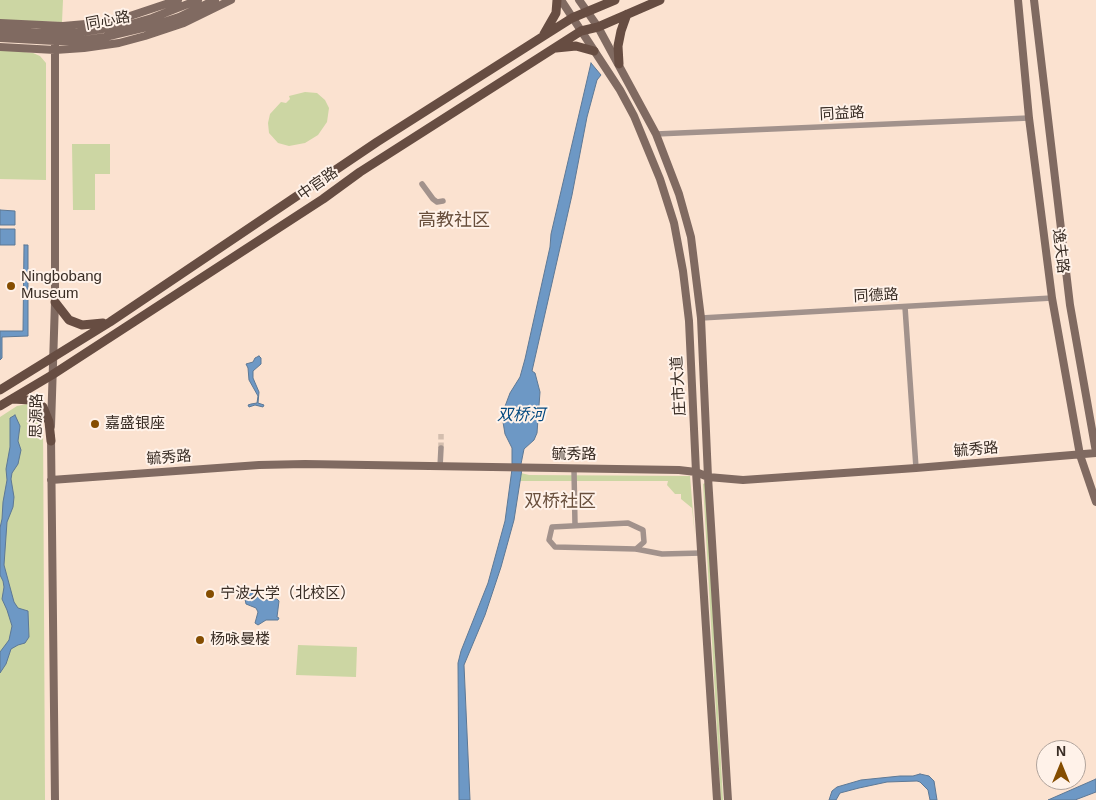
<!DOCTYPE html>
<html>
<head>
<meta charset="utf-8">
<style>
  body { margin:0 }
  #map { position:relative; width:1096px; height:800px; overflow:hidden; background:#fbe2d0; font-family:Helvetica,sans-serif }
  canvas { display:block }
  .north { position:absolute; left:1036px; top:740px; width:50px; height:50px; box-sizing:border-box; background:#fff2e9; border:1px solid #b0a39b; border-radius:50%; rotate:0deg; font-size:14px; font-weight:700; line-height:20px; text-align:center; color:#392d25 }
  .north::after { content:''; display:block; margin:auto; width:18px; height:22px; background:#854d00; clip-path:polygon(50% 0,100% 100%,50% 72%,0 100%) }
</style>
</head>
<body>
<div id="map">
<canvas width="1096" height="800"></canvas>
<div class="north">N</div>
</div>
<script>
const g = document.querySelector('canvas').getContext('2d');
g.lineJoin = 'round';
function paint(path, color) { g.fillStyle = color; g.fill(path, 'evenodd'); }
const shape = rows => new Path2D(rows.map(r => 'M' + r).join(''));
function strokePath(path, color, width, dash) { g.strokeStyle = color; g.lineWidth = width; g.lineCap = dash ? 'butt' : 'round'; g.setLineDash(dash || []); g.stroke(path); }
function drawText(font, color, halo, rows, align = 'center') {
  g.font = font + ' Helvetica,"Noto Sans SC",sans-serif'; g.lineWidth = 4; g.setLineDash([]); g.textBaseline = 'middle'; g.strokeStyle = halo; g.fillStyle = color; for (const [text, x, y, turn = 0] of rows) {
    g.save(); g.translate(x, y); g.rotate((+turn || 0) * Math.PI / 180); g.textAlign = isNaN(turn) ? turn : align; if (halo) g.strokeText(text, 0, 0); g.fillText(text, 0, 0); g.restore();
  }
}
const green = shape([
  [0,0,63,0,62,22,0,20],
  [0,49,33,53,40,56,46,63,46,180,0,179],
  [305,92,317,93,325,100,329,108,327,122,318,135,305,143,289,146,278,143,269,133,268,123,270,114,281,102,286,103,290,99,289,96],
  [72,144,110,144,110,174,95,174,95,210,73,210],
  [27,404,37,406,43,418,45,800,0,800,0,417,17,406],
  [521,473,529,475,690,476,695,536,692,508,681,499,681,494,675,494,667,485,668,481,520,481],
  [705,483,706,484,723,800,721,800,703,484],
  [298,645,357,647,356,677,296,675]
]);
const water = shape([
  [591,63,601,75,597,80,587,117,572,195,532,371,535,373,540,392,537,433,534,440,524,449,521,464,512,464,512,448,505,434,503,422,504,409,510,393,520,377,525,359,550,247,551,234,591,63],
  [0,210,15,211,15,225,0,225,0,210],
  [0,229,15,229,15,245,0,245,0,229],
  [24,245,28,245,28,336,2,337,2,358,0,360,0,331,23,331,24,245],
  [259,356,261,358,261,364,253,371,253,378,259,392,258,403,264,405,263,407,255,405,249,407,248,405,251,404,257,403,258,396,249,380,248,368,246,364,253,362,255,358,259,356],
  [15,415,20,426,18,441,21,450,18,464,12,473,11,479,14,497,13,507,7,522,4,565,14,602,18,608,28,611,29,637,25,643,18,645,11,649,6,664,0,673,0,652,9,640,12,626,7,610,2,599,4,587,3,581,0,575,0,528,2,519,3,502,7,480,6,469,10,447,10,418,15,415],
  [512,469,522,469,514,520,501,567,485,615,464,665,470,800,459,800,458,663,461,651,488,583,505,521,512,469],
  [250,590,254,590,264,600,277,599,279,601,277,617,279,618,278,620,266,620,258,625,255,623,258,612,256,608,246,604,245,599,246,594,250,590],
  [920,774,929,776,934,781,937,800,930,800,928,790,920,782,917,781,887,782,859,788,840,793,836,800,829,800,832,791,837,787,861,780,900,776,913,776,920,774],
  [1096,779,1096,792,1075,800,1048,800,1096,779]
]);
const streetTunnel = shape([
  [441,448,441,434]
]);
const street = shape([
  [656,134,1029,118],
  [422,184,433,199,437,202,443,201],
  [905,307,916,468],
  [701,318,1052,298],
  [440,467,441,448],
  [574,469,575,525],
  [636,549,644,542,643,530,628,523,552,527,549,540,555,547,636,549,662,554,702,553]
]);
const secondary = shape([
  [561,0,620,90,634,116,660,179,674,223,683,271,689,321,696,472,717,800],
  [579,0,598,27,656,134,679,194,691,237,701,318,708,477,728,800],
  [1018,0,1029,118,1052,298,1080,455,1096,502],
  [1034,0,1070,305,1096,452],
  [0,23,63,26,97,23,127,17,178,0],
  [0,30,36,33,77,33,128,25,152,18,198,0],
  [0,38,55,41,78,41,105,37,151,26,179,17,215,0],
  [0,47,55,50,84,48,119,43,145,36,184,23,231,0],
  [51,426,55,302,55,33],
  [51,437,55,800],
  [51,480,259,465,305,464,679,470,696,472,708,477,743,480,916,468,1096,453]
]);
const primary = shape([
  [544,34,556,13,557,0],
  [556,48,576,46,594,51],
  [619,64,618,46,621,31,627,14],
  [55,302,69,320,82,325,103,323],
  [0,390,110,322,377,142,542,37,572,18,615,0],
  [12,399,31,400,43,407,49,422,51,441],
  [0,406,52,375,323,199,360,172,581,31,598,27,660,0]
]);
const markers = [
  [11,286,5,"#854d00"],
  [95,424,5,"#854d00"],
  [210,594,5,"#854d00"],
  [200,640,5,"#854d00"]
];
const streetNames = [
  ["同心路",108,21,-10],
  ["同益路",842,114,-3],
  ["中官路",318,184,-35],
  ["逸夫路",1060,251,83],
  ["同德路",876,296,-3],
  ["庄市大道",679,386,-93],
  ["思源路",37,416,-89],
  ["毓秀路",976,450,-5],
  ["毓秀路",574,455],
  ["毓秀路",169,458,-4]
];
const poiNames = [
  ["Ningbobang",21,277],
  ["Museum",21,294],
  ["嘉盛银座",105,424],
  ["宁波大学（北校区）",220,594],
  ["杨咏曼楼",210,640]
];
const waterNames = [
  ["双桥河",521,416]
];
const quarterNames = [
  ["高教社区",454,221],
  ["双桥社区",560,502]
];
paint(green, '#ccd6a3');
paint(water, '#6d98c5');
strokePath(water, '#5d7895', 1);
strokePath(streetTunnel, '#d4beae', 5.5, [5.5, 3]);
strokePath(street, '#a2928c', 5.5);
strokePath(secondary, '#806a61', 8);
strokePath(primary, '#674d42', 9);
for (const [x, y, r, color] of markers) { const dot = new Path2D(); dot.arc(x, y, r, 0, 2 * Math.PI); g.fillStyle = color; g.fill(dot); strokePath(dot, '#fff2e9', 2); }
drawText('15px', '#392d25', '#fff2e9', streetNames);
drawText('15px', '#392d25', '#fff2e9', poiNames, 'left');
drawText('italic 16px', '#00487f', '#fff2e9', waterNames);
drawText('18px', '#694f3c', '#fff2e9', quarterNames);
</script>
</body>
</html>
